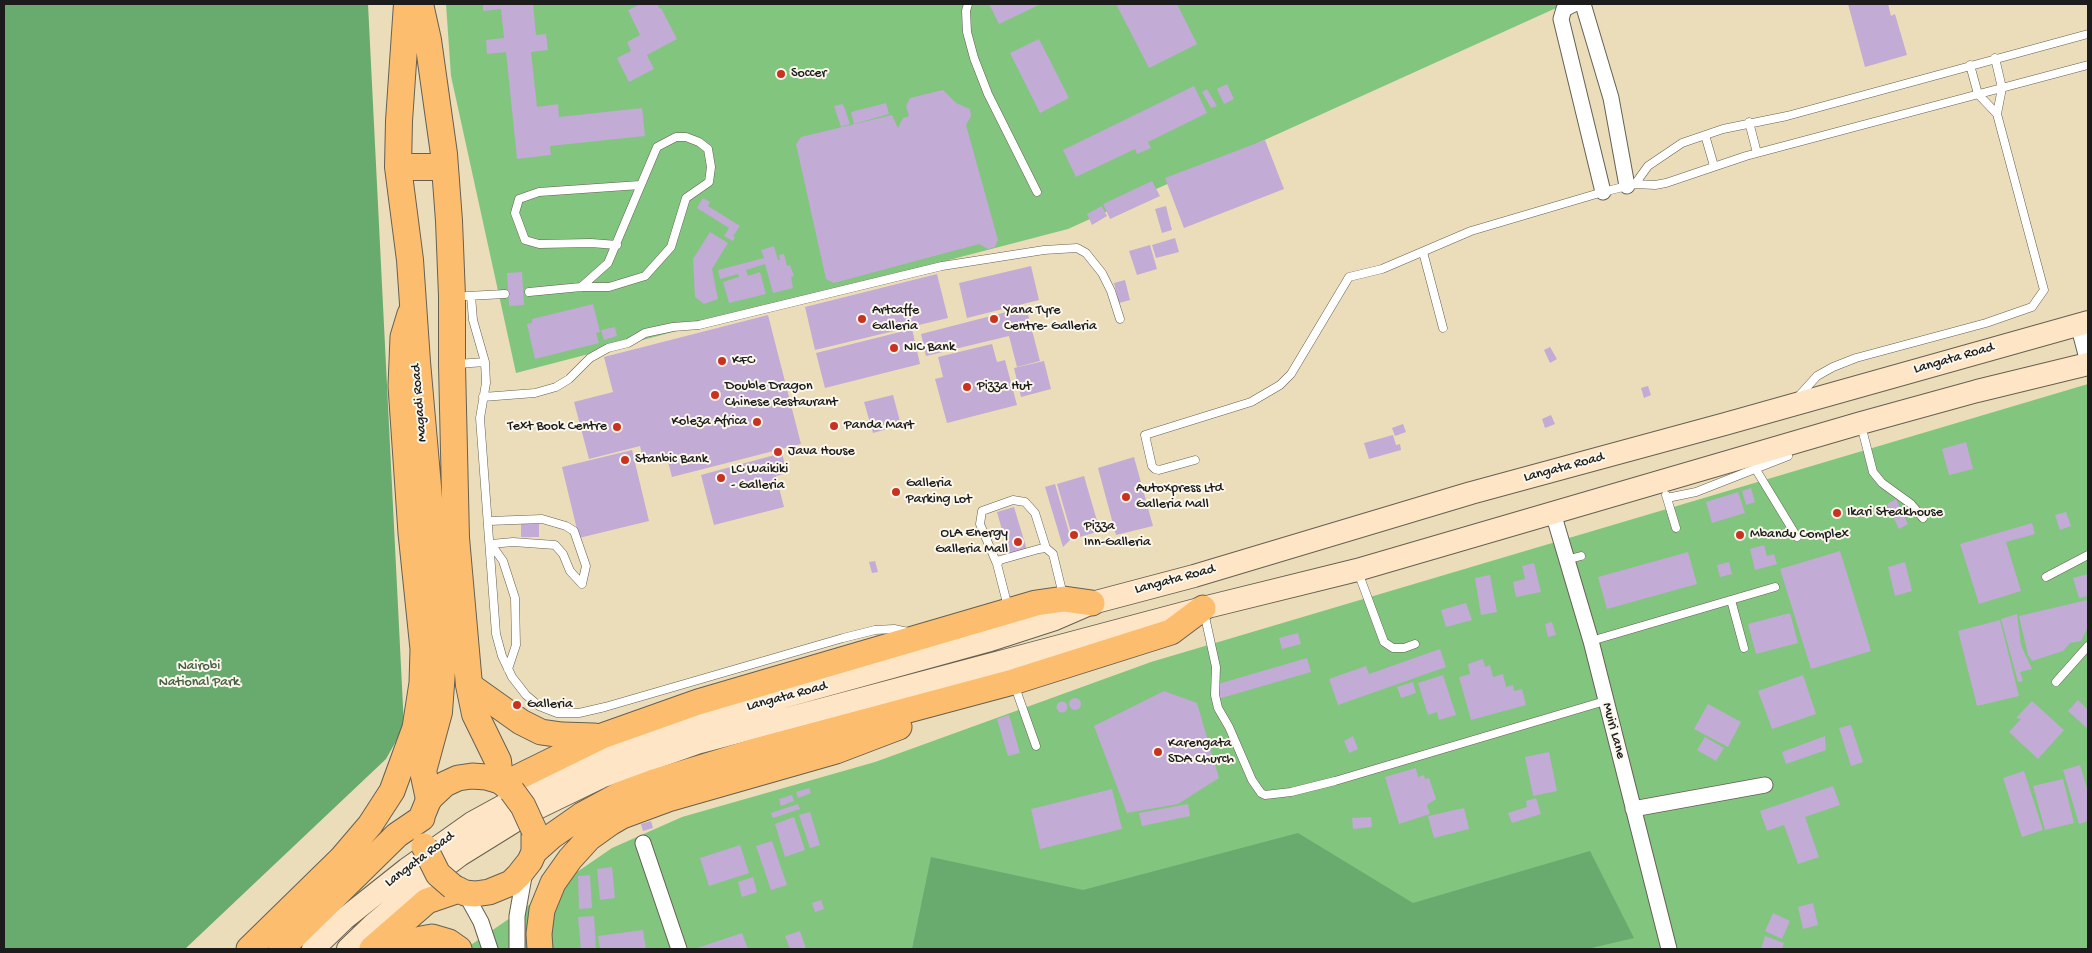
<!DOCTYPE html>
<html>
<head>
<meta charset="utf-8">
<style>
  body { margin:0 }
  #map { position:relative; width:2092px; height:953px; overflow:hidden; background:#ecddba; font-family:"Gochi Hand",sans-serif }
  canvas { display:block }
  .frame { position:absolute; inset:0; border:5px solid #1c1c1c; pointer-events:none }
</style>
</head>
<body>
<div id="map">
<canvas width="2092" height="953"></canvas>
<div class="frame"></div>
</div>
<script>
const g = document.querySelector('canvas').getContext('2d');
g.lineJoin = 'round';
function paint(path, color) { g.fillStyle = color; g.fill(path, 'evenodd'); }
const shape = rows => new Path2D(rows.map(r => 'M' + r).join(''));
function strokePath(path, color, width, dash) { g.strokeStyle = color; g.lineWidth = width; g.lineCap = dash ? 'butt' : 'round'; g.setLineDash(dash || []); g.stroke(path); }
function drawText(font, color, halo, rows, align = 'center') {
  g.font = font + ' "Gochi Hand",sans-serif'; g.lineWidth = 4; g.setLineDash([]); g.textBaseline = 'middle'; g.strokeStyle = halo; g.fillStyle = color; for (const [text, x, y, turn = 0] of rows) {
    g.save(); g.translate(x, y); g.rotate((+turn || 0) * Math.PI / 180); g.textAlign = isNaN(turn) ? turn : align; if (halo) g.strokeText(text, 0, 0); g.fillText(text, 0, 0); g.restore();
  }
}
const green = shape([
  [446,4,1565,4,1068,229,516,373,451,76],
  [2088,384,2088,949,465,949,612,848,682,817,875,762,1151,662]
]);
const forest = shape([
  [4,4,368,4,404,727,386,759,185,949,4,949],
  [1298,833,1413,903,1590,851,1634,938,1587,949,912,949,931,857,1083,890]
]);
const building = shape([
  [483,4,533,4,536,35,546,34,548,50,531,52,537,107,558,104,559,117,642,108,645,136,550,146,551,155,517,159,506,52,487,54,486,40,504,38,501,9,483,11],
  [641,4,657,4,660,9,661,8,677,39,647,55,654,69,629,82,617,58,631,51,627,42,640,35,628,10],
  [989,4,1041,4,999,24],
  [1116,4,1177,4,1197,44,1149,68],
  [1848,4,1888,4,1891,16,1895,14,1907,55,1865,67],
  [1039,39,1069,98,1040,113,1010,53],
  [1227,84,1234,99,1224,104,1217,89],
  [1194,86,1207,113,1148,142,1151,148,1137,154,1135,149,1076,177,1063,150],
  [1207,89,1217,106,1211,108,1202,92],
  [943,90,956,103,970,109,971,116,966,125,998,240,995,247,988,249,979,244,834,283,826,279,796,144,801,137,892,115,898,128,903,118,909,116,906,106,910,98],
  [886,103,889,114,854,124,851,112],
  [843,104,850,124,841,127,834,106],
  [1265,140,1284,189,1184,228,1165,178],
  [1152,181,1160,196,1110,219,1103,204],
  [703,198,710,202,708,206,740,226,733,236,735,237,733,241,724,236,729,228,697,208],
  [1102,206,1107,216,1092,225,1087,214],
  [1166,206,1172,230,1162,233,1155,209],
  [710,232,728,243,712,269,718,299,704,304,695,297,693,259],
  [1175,238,1179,252,1156,258,1152,245],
  [1150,245,1157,269,1137,275,1129,251],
  [774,246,778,260,780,260,779,255,784,254,787,266,790,265,794,276,791,277,793,288,773,293,765,264,746,270,748,276,760,272,766,294,729,303,723,282,739,277,738,274,720,279,718,270,764,258,761,250],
  [1031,266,1039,300,967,318,959,283],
  [522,272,524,305,509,306,507,273],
  [937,274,948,318,815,350,805,307],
  [1125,280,1130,300,1119,303,1114,283],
  [593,304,600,332,596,333,599,343,535,359,527,324,532,323,532,319],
  [1026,307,1040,361,1017,367,1009,336,926,356,921,334],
  [768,315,801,444,672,477,667,458,644,464,640,446,589,459,574,402,613,392,604,357],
  [615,327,617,336,604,340,601,330],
  [912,329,920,364,825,388,816,353],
  [992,344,997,362,1005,360,1017,405,947,423,935,379,943,377,938,357],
  [1550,347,1557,359,1550,363,1544,350],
  [1044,361,1051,389,1021,397,1014,368],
  [1648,386,1651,395,1644,398,1641,388],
  [893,395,901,425,873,433,864,402],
  [1551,415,1555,424,1545,428,1542,419],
  [1403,424,1406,432,1395,436,1392,428],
  [1393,435,1396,445,1400,444,1401,450,1369,459,1364,443],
  [1966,442,1973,469,1949,475,1942,449],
  [632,450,649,521,579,538,562,467],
  [782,453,787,473,776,476,784,507,714,525,701,475],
  [1134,457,1153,526,1116,535,1098,468],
  [1084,476,1100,531,1073,539,1057,484],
  [1055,484,1071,539,1063,547,1045,487],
  [1751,488,1755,502,1746,505,1742,491],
  [1738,492,1745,513,1712,523,1706,502],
  [1896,499,1908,524,1899,529,1887,504],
  [1014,507,1027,550,1009,555,997,512],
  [2066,512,2071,526,2060,530,2055,515],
  [2032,523,2035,534,2006,542,2021,591,1979,604,1960,544],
  [521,524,539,524,539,537,521,537],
  [1764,545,1767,556,1774,554,1777,564,1755,570,1750,549],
  [1840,551,1871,651,1811,669,1780,569],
  [1688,552,1697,584,1607,609,1598,577],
  [875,561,878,572,872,573,869,562],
  [1729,562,1732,574,1720,577,1717,565],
  [1905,562,1912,591,1895,596,1888,567],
  [1534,563,1541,592,1516,597,1513,582,1525,579,1522,566],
  [2088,574,2088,596,2079,598,2073,578],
  [1490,575,1497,612,1481,615,1475,578],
  [2087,600,2088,627,2081,641,2070,643,2063,651,2032,661,2028,655,2019,616],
  [1466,603,1472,620,1446,627,1441,610],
  [1790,613,1798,643,1756,654,1748,624],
  [2017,614,2021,645,2032,669,2020,672,2023,681,2018,682,2001,619],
  [2000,620,2019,696,1977,706,1958,631],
  [1552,622,1556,635,1548,637,1545,624],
  [1298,633,1301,644,1282,649,1279,638],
  [1440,649,1446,667,1338,705,1329,679,1366,666,1369,674],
  [1307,658,1311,672,1218,699,1218,684],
  [1483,659,1485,667,1490,665,1493,677,1503,674,1506,687,1513,685,1514,691,1522,689,1526,705,1471,720,1459,677,1470,674,1468,664],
  [1443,675,1456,715,1439,720,1437,712,1428,715,1418,683],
  [1803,675,1816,714,1772,729,1758,691],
  [1413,682,1416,693,1401,698,1397,687],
  [1164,691,1197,703,1219,778,1178,804,1127,813,1094,726],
  '1069 704a6 6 0 1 1 12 0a6 6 0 1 1-12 0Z',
  [2078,700,2088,710,2088,729,2068,711],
  [2032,701,2064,730,2038,759,2009,732,2021,719,2016,718],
  '1056.5 707a5.5 5.5 0 1 1 11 0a5.5 5.5 0 1 1-11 0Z',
  [1708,704,1741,722,1728,747,1694,729],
  [1009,715,1020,753,1008,756,997,719],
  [1851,725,1863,762,1851,766,1839,728],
  [1353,736,1358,749,1349,753,1344,741],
  [1825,736,1826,750,1786,764,1782,752],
  [1705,737,1724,748,1716,761,1697,750],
  [1549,752,1557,791,1533,796,1525,757],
  [2080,765,2088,792,2088,821,2079,824,2063,770],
  [1416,768,1418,777,1424,775,1425,779,1429,778,1436,799,1427,805,1430,814,1399,824,1385,777],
  [2024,771,2043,830,2022,837,2003,778],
  [2063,779,2074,823,2045,830,2033,786],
  [1833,786,1840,805,1805,817,1819,857,1798,864,1784,825,1767,831,1760,811],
  [809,788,811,793,798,798,796,792],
  [1112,789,1122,829,1040,849,1031,809],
  [792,795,794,801,781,806,779,799],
  [1536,798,1541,814,1512,823,1508,813,1527,807,1526,801],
  [798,804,800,809,773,818,771,813],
  [1188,804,1190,816,1142,826,1139,813],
  [1464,808,1469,829,1434,838,1428,816],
  [810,812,820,845,810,848,799,815],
  [794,817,805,850,785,857,775,824],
  [1371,817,1372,827,1353,829,1352,818],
  [651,821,653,828,643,831,641,824],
  [772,841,787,885,771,890,756,846],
  [740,845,749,873,709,886,700,858],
  [612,867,615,898,600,900,597,869],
  [590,875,592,908,579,909,578,876],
  [753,877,757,892,742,897,738,882],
  [821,900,824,909,815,912,812,903],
  [1813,903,1818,925,1803,929,1798,907],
  [1773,913,1790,921,1782,939,1765,931],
  [594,916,596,949,581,949,578,917],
  [643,930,646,949,600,949,598,936],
  [800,931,806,949,790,949,785,936],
  [742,933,748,949,698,949,697,948],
  [1765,936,1784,943,1782,949,1761,949]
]);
const service = shape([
  [968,4,966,11,967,32,974,58,988,94,1037,192],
  [1970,65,1978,94,1997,114],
  [1749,122,1757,153],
  [1705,135,1714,166],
  [1635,184,1648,166,1682,143,1723,129,1787,116,2088,34],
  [617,245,591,243,539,244,525,240,515,213,519,199,539,192,640,185],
  [1423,252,1443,328],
  [529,292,581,287,609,287,645,276,671,247,686,198,709,182,711,167,708,149,699,142,686,137,676,137,657,147,608,263,581,287],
  [467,296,505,294],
  [471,296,473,320,485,362,486,383,480,418,496,634,502,656,512,677,526,695,539,706,557,713,579,713,605,707,843,638,875,630,894,629,908,632],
  [457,364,485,362],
  [483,397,535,393,556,387,569,379,590,358,608,348,628,343,645,333,673,327,699,325,942,266,1044,250,1077,248,1086,253,1102,273,1111,291,1120,319],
  [1798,397,1817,376,1833,367,1856,358,1986,323,2032,307,2044,290,1997,114,2002,88,1995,58],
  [1861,425,1873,472,1882,483,1911,504,1923,518],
  [1195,460,1159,470,1155,469,1152,466,1145,435,1251,402,1280,385,1291,374,1349,277,1382,269,1471,231,1603,192,1635,184,1655,185,1666,183,1746,156,2088,65],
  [1755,468,1797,537],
  [1666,495,1676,528],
  [1667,498,1696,492,1788,456],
  [489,521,542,519,566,526,574,531,586,566,582,584],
  [491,544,503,561,515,598,516,645,508,669],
  [491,544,513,542,555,545,563,554,570,571,582,584],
  [1566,560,1581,556],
  [997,564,980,524,982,511,1013,500,1025,502,1035,513,1046,548],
  [1358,572,1384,642,1393,648,1404,648,1415,644],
  [2046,577,2088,555],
  [1731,600,1744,648],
  [1008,607,997,564,1000,560,1039,549,1046,548,1053,554,1063,595],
  [1204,612,1216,667,1215,695,1218,708,1229,727,1252,780,1261,793,1265,795,1291,792,1335,781,1605,701],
  [1591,641,1775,587],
  [2056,682,2088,646],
  [1014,684,1036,746]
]);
const minor = shape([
  [1574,4,1564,9,1561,19,1603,192],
  [1583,4,1611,98,1627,186],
  [2078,324,2088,362],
  [1553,513,1591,641,1669,949],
  [1633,809,1765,785],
  [643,843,679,949],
  [465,893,481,922,490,949],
  [517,949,517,916,525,871]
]);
const secondary = shape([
  [313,949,344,919,407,869,472,823,567,771,643,740,725,713,987,641,1055,619,1092,603,1194,576,1471,493,1725,424,2088,322],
  [348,949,373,925,419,886,460,855,531,811,601,777,700,742,1203,608,1357,570,1861,423,1977,391,2088,364]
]);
const primary = shape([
  [469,685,521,722,541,732,562,735,594,736],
  [504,784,602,736,698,702,1036,603,1064,599,1092,603],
  [422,816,429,799,445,784,458,778,472,776,486,777,500,781,512,791],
  [534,852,552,836,582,815,619,795,654,782,759,750,1013,682,1171,632,1203,608],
  [453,887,465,893,475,894,489,892,511,883,519,875,530,861,534,852,534,835],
  [249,949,341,859,370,825,392,791,415,728,422,683,423,649,411,533,401,386,403,337,410,314],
  [281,949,397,835,422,818],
  [372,949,427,901,459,890],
  [401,949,421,939,432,937,449,942,459,949],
  [540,949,539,934,542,910,553,883,570,859,589,838,610,823,622,816,668,799,836,751,899,727]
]);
const trunk = shape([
  [407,4,399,121,398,167,410,260,417,362,443,657,439,712,423,771,429,799],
  [420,4,428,40,444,154,449,221,452,296,452,365,456,538,469,685,475,714,498,761,500,781],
  [398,167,445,167]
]);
const primaryBridge = shape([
  [512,791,523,806,534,830],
  [424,846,438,874,453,887]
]);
const markers = [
  [781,74,5,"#c8321e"],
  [862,319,5,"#c8321e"],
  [994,319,5,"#c8321e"],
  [894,348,5,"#c8321e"],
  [722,361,5,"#c8321e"],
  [967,387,5,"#c8321e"],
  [715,395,5,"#c8321e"],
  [757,422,5,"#c8321e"],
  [834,426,5,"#c8321e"],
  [617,427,5,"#c8321e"],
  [778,452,5,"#c8321e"],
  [625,460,5,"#c8321e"],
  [721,478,5,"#c8321e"],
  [896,492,5,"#c8321e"],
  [1126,497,5,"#c8321e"],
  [1837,513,5,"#c8321e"],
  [1074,535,5,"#c8321e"],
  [1740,535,5,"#c8321e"],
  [1018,542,5,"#c8321e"],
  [517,705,5,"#c8321e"],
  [1158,752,5,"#c8321e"]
];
const poiNames = [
  ["Soccer",791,74],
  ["Artcaffe",872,311],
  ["Galleria",872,327],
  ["Yana Tyre",1004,311],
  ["Centre- Galleria",1004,327],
  ["NIC Bank",904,348],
  ["KFC",732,361],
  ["Double Dragon",725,387],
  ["Chinese Restaurant",725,403],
  ["Pizza Hut",977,387],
  ["Koleza Africa",747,422,"right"],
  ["Panda Mart",844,426],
  ["Text Book Centre",607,427,"right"],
  ["Java House",788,452],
  ["Stanbic Bank",635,460],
  ["LC Waikiki",731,470],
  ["- Galleria",731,486],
  ["Galleria",906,484],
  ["Parking Lot",906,500],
  ["AutoXpress Ltd",1136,489],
  ["Galleria Mall",1136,505],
  ["Ikari Steakhouse",1847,513],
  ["Pizza",1084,527],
  ["Inn-Galleria",1084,543],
  ["OLA Energy",1008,534,"right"],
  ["Galleria Mall",1008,550,"right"],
  ["Mbandu Complex",1750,535],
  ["Galleria",527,705],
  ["Karengata",1168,744],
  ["SDA Church",1168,760]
];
const streetNames = [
  ["Langata Road",1954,359,-16],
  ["Magadi Road",420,403,-95],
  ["Langata Road",1564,468,-15],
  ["Langata Road",1175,580,-15],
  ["Langata Road",787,697,-15],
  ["Muiri Lane",1613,731,75],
  ["Langata Road",420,860,-37]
];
const parkNames = [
  ["Nairobi",199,667],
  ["National Park",199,683]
];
paint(green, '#82c57f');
paint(forest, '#69aa6e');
paint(building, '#c2abd4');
strokePath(service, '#656053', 9);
strokePath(minor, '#656053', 17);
strokePath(secondary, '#656053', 24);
strokePath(primary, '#656053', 27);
strokePath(trunk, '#656053', 28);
strokePath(service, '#fff', 8);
strokePath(minor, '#fff', 15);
strokePath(secondary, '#fee5c5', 22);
strokePath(primary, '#fcbd6e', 25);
strokePath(trunk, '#fcbd6e', 26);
strokePath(primaryBridge, '#656053', 27, []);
strokePath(primaryBridge, '#fcbd6e', 25);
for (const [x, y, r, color] of markers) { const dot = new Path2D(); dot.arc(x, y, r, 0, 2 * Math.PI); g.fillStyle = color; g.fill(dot); strokePath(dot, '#fbf7ec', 2); }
drawText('14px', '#1c1c1c', '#fbf7ec', poiNames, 'left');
drawText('14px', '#1c1c1c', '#fbf7ec', streetNames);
drawText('14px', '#456044', '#fbf7ec', parkNames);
</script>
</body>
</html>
